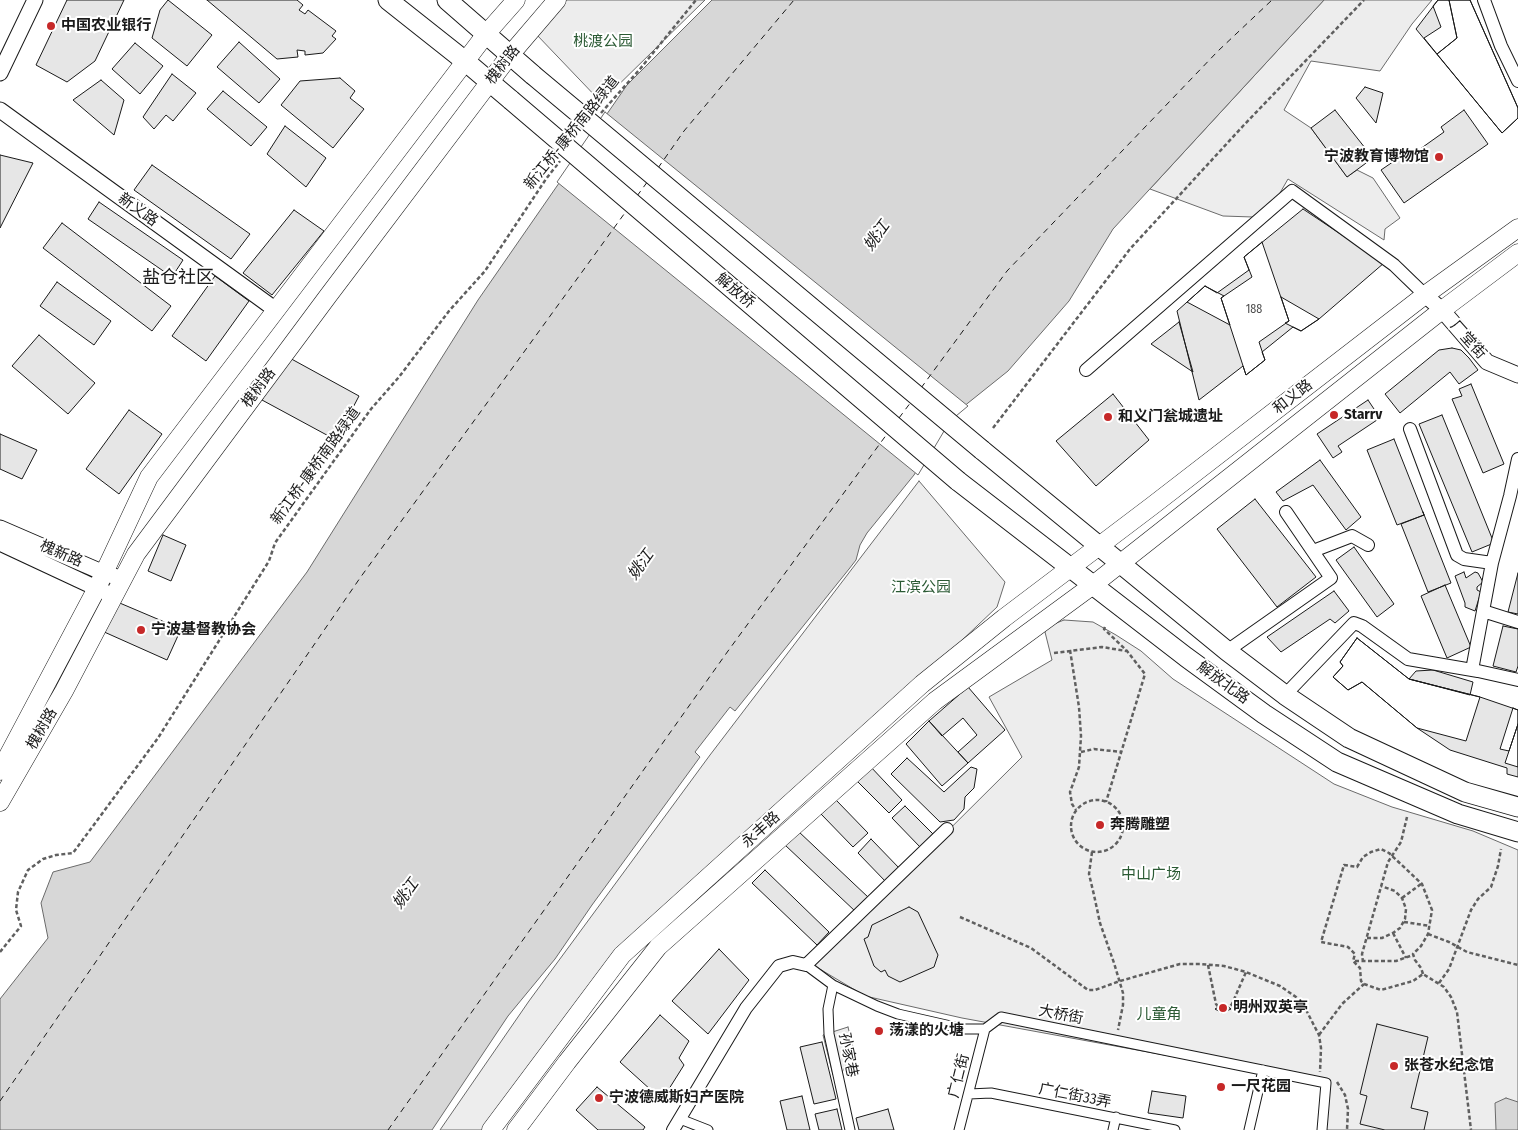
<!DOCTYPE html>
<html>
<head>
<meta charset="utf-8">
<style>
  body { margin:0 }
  canvas { display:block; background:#fff }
</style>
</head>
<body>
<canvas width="1518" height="1130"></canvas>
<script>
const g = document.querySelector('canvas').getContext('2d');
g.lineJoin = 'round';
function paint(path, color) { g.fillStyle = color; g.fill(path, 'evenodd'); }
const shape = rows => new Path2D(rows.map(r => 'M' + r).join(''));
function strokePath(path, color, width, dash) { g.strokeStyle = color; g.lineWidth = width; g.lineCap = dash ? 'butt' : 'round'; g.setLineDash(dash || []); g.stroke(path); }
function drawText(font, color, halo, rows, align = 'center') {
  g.font = font + ' "Fira Sans Condensed","Noto Sans SC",sans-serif'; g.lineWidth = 4; g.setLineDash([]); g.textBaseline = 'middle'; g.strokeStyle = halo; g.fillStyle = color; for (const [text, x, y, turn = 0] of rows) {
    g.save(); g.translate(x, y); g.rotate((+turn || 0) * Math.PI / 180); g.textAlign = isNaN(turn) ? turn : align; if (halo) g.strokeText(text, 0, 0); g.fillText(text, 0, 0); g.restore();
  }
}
const built = shape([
  [566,0,705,0,601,102,536,34,566,0],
  [1324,0,1432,0,1412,24,1380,71,1311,61,1284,110,1311,128,1347,177,1357,170,1373,178,1400,218,1385,229,1384,240,1288,179,1273,205,1253,217,1223,216,1150,189,1324,0],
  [919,481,1005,582,997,607,919,681,636,939,489,1130,440,1130,529,1001,710,755,919,481],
  [1064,620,1093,622,1116,635,1141,651,1173,679,1334,784,1392,807,1473,831,1518,850,1518,1130,1320,1130,1323,1084,962,1018,865,996,813,965,1022,757,989,697,1052,660,1044,628,1064,620],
  [848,1027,854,1051,841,1074,833,1075,823,1035,848,1027]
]);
const water = shape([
  [712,0,1324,0,1113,229,1069,301,1008,371,948,419,914,475,867,533,860,545,856,560,849,569,735,711,730,707,695,752,700,757,592,905,555,959,508,1016,432,1130,0,1130,0,999,48,938,41,903,53,872,90,862,307,572,478,300,627,85,712,0],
  [1506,1098,1518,1102,1518,1130,1496,1130,1495,1103,1506,1098]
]);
const pier = shape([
  [605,112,968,406,950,421,918,475,557,182,605,112]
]);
const ferry = shape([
  [658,168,684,131,794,0],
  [637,196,648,181],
  [921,388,1007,271,1218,51,1272,0],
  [899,418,911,402],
  [0,1101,360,578,627,210],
  [388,1130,728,651,887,434]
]);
const building = shape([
  [67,0,124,0,95,61,67,82,36,65,67,0],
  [168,0,212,35,187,66,152,38,160,10,168,0],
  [207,0,297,0,303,5,299,10,305,14,308,10,336,31,332,36,336,39,323,53,305,55,305,51,297,50,298,57,277,59,207,0],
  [1438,0,1470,0,1518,108,1518,118,1502,133,1416,29,1438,0],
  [1438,0,1449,0,1457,38,1437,54,1424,38,1441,27,1433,6,1438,0],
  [1449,0,1470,0,1518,108,1518,118,1502,133,1437,54,1457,38,1449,0],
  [239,42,280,79,259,103,217,67,239,42],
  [135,43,163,66,140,94,112,69,135,43],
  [172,74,196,93,173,121,166,115,154,129,143,117,172,74],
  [340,78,355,91,350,98,364,109,333,148,281,105,300,81,340,78],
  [101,80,124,100,114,135,73,100,101,80],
  [1365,87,1383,93,1376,123,1356,98,1365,87],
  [223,91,267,127,251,146,207,109,223,91],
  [1335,110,1373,158,1347,177,1311,128,1335,110],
  [1464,110,1488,144,1404,203,1381,170,1403,155,1406,159,1444,132,1441,127,1464,110],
  [285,126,326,158,306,187,267,154,285,126],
  [0,155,33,163,0,228,0,155],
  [152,165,250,234,231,259,134,190,152,165],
  [99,202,183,260,172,277,88,219,99,202],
  [1303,209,1384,263,1319,319,1301,331,1293,327,1262,352,1265,360,1246,375,1243,366,1199,400,1177,311,1205,286,1217,293,1249,270,1244,257,1303,209],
  [294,210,324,231,272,295,243,273,294,210],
  [62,223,171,306,152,331,43,248,62,223],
  [1262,242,1289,321,1259,342,1265,360,1246,375,1221,298,1252,277,1244,257,1262,242],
  [215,276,249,301,206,361,172,336,215,276],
  [57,282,111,321,94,345,40,306,57,282],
  [1205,286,1224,296,1221,298,1230,325,1187,302,1205,286],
  [1281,297,1319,319,1301,331,1285,323,1289,321,1281,297],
  [1179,322,1193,372,1151,344,1179,322],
  [39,335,95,383,68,414,12,366,39,335],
  [1452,348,1461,350,1469,358,1478,370,1459,384,1450,372,1400,413,1385,394,1439,350,1452,348],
  [286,356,359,396,336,440,262,400,286,356],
  [1471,384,1504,464,1483,473,1452,399,1462,396,1459,389,1471,384],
  [1113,394,1149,440,1096,486,1056,441,1113,394],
  [1368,400,1380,418,1338,446,1342,452,1333,458,1317,434,1368,400],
  [129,410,162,434,119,494,86,469,129,410],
  [1442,415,1494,543,1472,552,1419,424,1442,415],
  [0,434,37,450,22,479,0,469,0,434],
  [1394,439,1424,515,1397,525,1367,450,1394,439],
  [1320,460,1361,517,1346,530,1313,485,1283,501,1276,492,1320,460],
  [1255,499,1316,577,1277,607,1217,529,1255,499],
  [1423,512,1451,583,1428,592,1401,524,1424,515,1423,512],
  [163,535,186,545,171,581,148,571,163,535],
  [1354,547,1394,604,1377,617,1336,560,1354,547],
  [1464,572,1466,578,1475,572,1478,573,1483,582,1477,587,1477,590,1481,592,1475,611,1465,607,1465,603,1455,576,1464,572],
  [1518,573,1518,614,1508,612,1518,573],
  [1445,585,1471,647,1447,658,1421,596,1445,585],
  [1334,591,1349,611,1335,623,1330,619,1281,652,1267,637,1334,591],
  [115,601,181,629,167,660,102,631,115,601],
  [1503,626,1518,629,1518,666,1516,672,1493,666,1503,626],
  [1357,638,1409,679,1480,697,1466,741,1417,728,1362,682,1348,690,1333,677,1343,666,1340,662,1357,638],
  [1357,638,1409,679,1480,697,1518,710,1518,777,1507,774,1507,768,1450,750,1417,728,1362,682,1348,690,1333,677,1343,666,1340,662,1357,638],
  [1433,670,1473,682,1470,695,1409,679,1416,671,1433,670],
  [968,687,1005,730,968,763,958,752,977,735,963,718,942,736,929,721,968,687],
  [1513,708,1518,710,1518,724,1509,751,1500,749,1513,708],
  [929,721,968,763,942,786,906,744,929,721],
  [1518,724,1518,767,1505,763,1518,724],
  [907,758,944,792,971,767,977,769,974,788,965,797,964,809,954,820,940,822,891,774,907,758],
  [869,765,902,800,889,813,855,779,869,765],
  [836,800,868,833,853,847,821,814,836,800],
  [905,806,934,835,921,848,892,818,905,806],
  [798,831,869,898,856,912,785,845,798,831],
  [871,839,901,870,887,883,858,853,871,839],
  [765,870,829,932,817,945,752,883,765,870],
  [909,907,918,912,938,955,934,967,900,982,888,976,885,970,881,972,874,966,864,939,868,937,872,925,909,907],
  [719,949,749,980,708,1034,672,1001,719,949],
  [1222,1005,1226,1005,1231,1009,1222,1013,1215,1009,1222,1005],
  [660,1015,689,1041,679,1058,684,1065,662,1100,620,1062,660,1015],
  [1377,1024,1428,1037,1411,1108,1428,1112,1424,1130,1385,1130,1360,1124,1367,1096,1360,1094,1377,1024],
  [822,1042,836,1099,814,1104,800,1047,822,1042],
  [597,1087,645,1127,643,1130,598,1130,576,1110,597,1087],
  [1152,1091,1186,1096,1183,1118,1148,1113,1152,1091],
  [802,1096,810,1130,787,1130,780,1101,802,1096],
  [837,1109,842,1130,819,1130,815,1114,837,1109],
  [888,1109,894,1130,859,1130,856,1118,888,1109]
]);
const path = shape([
  [601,113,640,69,696,0],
  [993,428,1130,249,1243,126,1364,0],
  [1105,627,1104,629,1127,651,1145,674,1106,802],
  [1070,650,1079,707,1081,736,1079,767,1070,792,1072,804,1076,810],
  [1054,653,1102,647,1126,651],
  [1081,752,1094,749,1121,752],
  '1071 826a26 26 0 1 1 52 0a26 26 0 1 1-52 0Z',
  [1092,852,1089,874,1094,895,1100,923,1114,963,1123,993,1123,1005,1118,1030],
  [1402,898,1421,884],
  [960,917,1031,948,1088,990,1095,990,1120,981,1180,964,1200,964,1224,966,1246,972,1280,986,1296,997,1304,1006,1319,1035,1321,1048,1320,1072],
  [1404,922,1430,926],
  [1393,933,1406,958],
  [1428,934,1449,942,1467,952,1518,965],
  [1367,938,1382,938,1393,933,1400,928,1405,919,1406,909,1402,898,1395,891,1381,886],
  [0,952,21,926,16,910,18,892,28,870,43,859,56,855,73,853,158,738,269,561,275,543,371,409,399,377,449,311,485,271,546,179,560,161],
  [1355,961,1396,961,1413,955],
  [1363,962,1362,954,1388,862,1401,842,1407,817],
  [1208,965,1216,1004,1220,1009,1228,1009,1232,1004,1246,972],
  [1423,974,1421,968,1415,960,1413,954,1421,946,1428,934,1432,910,1422,884,1389,853,1381,849,1371,852,1363,857,1357,867,1344,865,1321,942,1348,947,1355,954,1353,961,1360,968,1361,981,1364,984,1381,990,1413,981,1423,974,1444,987,1451,997,1457,1012,1471,1130],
  [1439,983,1449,969,1471,910,1478,899,1491,887,1498,866,1501,849],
  [1319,1035,1342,1004,1364,984],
  [1337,1082,1345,1095,1348,1109,1347,1130]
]);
const pedestrian = shape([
  [806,965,833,985,877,1006,898,1014,964,1029,985,1029,1001,1017,1326,1083,1322,1130],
  [833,985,828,1009,829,1034,850,1130],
  [969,1094,991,1093,1175,1130],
  [680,1119,708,1130],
  [959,1130,985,1029],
  [1113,1130,1116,1117],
  [1249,1130,1263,1070]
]);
const minor = shape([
  [1484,0,1501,46,1518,81],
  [1086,370,1292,191,1394,265,1425,295],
  [1410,429,1457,555,1464,559,1492,563,1472,670],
  [1313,551,1352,536,1368,545],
  [1492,563,1510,496,1518,459],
  [1483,611,1518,622],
  [1227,651,1331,578,1286,512],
  [1285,695,1354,623,1362,626,1408,659,1478,671,1518,680],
  [673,1130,746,1008,779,966,793,962,806,965,947,829]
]);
const tertiary = shape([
  [0,73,35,0],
  [0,110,276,310],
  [1425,295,1442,310,1487,362,1518,375],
  [0,528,104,573,123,579],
  [0,543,107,593]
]);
const secondary = shape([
  [0,771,97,588,149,477,486,34,516,0],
  [0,802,64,691,136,554,328,296,510,55,557,0],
  [491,1130,622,955,922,684,1004,618,1152,506,1425,295,1518,228],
  [516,1130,567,1062,658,947,935,701,1093,585,1442,310,1518,253]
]);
const primary = shape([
  [388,0,465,61,511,100],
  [447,0,533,75],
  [982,450,1227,651,1285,695,1349,738,1465,792,1518,807],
  [958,481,1186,657,1264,714,1337,762,1458,814,1518,832]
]);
const primaryBridge = shape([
  [533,75,982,450],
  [511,100,958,481]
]);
const markers = [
  [51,26,5,"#c62828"],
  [1439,157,5,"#c62828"],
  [1334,415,5,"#c62828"],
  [1108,417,5,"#c62828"],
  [141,630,5,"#c62828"],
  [1100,825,5,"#c62828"],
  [1223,1008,5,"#c62828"],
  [879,1031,5,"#c62828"],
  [1394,1066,5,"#c62828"],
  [1221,1087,5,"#c62828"],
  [599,1098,5,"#c62828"]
];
const numberNames = [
  ["188",1254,310]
];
const poiNames = [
  ["中国农业银行",61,26],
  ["宁波教育博物馆",1429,157,"right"],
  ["Starrv",1344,415],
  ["和义门瓮城遗址",1118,417],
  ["宁波基督教协会",151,630],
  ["奔腾雕塑",1110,825],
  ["明州双英亭",1233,1008],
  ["荡漾的火塘",889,1031],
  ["张苍水纪念馆",1404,1066],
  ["一尺花园",1231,1087],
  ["宁波德威斯妇产医院",609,1098]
];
const parkNames = [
  ["桃渡公园",603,42],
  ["江滨公园",921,588],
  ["中山广场",1151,875],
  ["儿童角",1159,1015]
];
const streetNames = [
  ["槐树路",503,65,-52],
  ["新江桥-康桥南路绿道",572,133,-51],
  ["新义路",138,210,36],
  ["解放桥",735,291,40],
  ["厂堂街",1468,340,48],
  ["槐树路",259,388,-53],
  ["和义路",1293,397,-38],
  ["新江桥-康桥南路绿道",316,466,-54],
  ["槐新路",61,554,23],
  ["解放北路",1223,683,36],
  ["槐树路",42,729,-60],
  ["永丰路",761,830,-42],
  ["大桥街",1061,1015,11],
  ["孙家巷",848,1055,79],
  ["广仁街",959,1076,-76],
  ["广仁街33弄",1075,1096,11]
];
const waterNames = [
  ["姚江",877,236,-54],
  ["姚江",641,565,-54],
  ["姚江",406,894,-54]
];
const quarterNames = [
  ["盐仓社区",178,278]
];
paint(built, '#ededed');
strokePath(built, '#6a6a6a', 1);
paint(water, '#d7d7d7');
strokePath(water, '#6a6a6a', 1);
paint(pier, '#fff');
strokePath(pier, '#6a6a6a', 1);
strokePath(ferry, '#1a1a1a', 1, [6, 5]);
paint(building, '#e6e6e6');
strokePath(building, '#1a1a1a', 1);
strokePath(pedestrian, '#1a1a1a', 11);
strokePath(minor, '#1a1a1a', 14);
strokePath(tertiary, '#1a1a1a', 17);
strokePath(secondary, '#1a1a1a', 19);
strokePath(primary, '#1a1a1a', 21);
strokePath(path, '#5f5f5f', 2.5, [4, 2.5]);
strokePath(pedestrian, '#fff', 9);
strokePath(minor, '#fff', 12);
strokePath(tertiary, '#fff', 15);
strokePath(secondary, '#fff', 18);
strokePath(primary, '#fff', 19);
strokePath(primaryBridge, '#1a1a1a', 21, []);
strokePath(primaryBridge, '#fff', 19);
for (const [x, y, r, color] of markers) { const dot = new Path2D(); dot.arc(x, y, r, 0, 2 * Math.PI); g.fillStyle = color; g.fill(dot); strokePath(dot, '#fff', 2); }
drawText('12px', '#4d4d4d', null, numberNames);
drawText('bold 15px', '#1a1a1a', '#fff', poiNames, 'left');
drawText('15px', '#2b5a34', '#fff', parkNames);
drawText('15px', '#1a1a1a', '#fff', streetNames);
drawText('italic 16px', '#1a1a1a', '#fff', waterNames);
drawText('18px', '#1a1a1a', '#fff', quarterNames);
</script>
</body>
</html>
